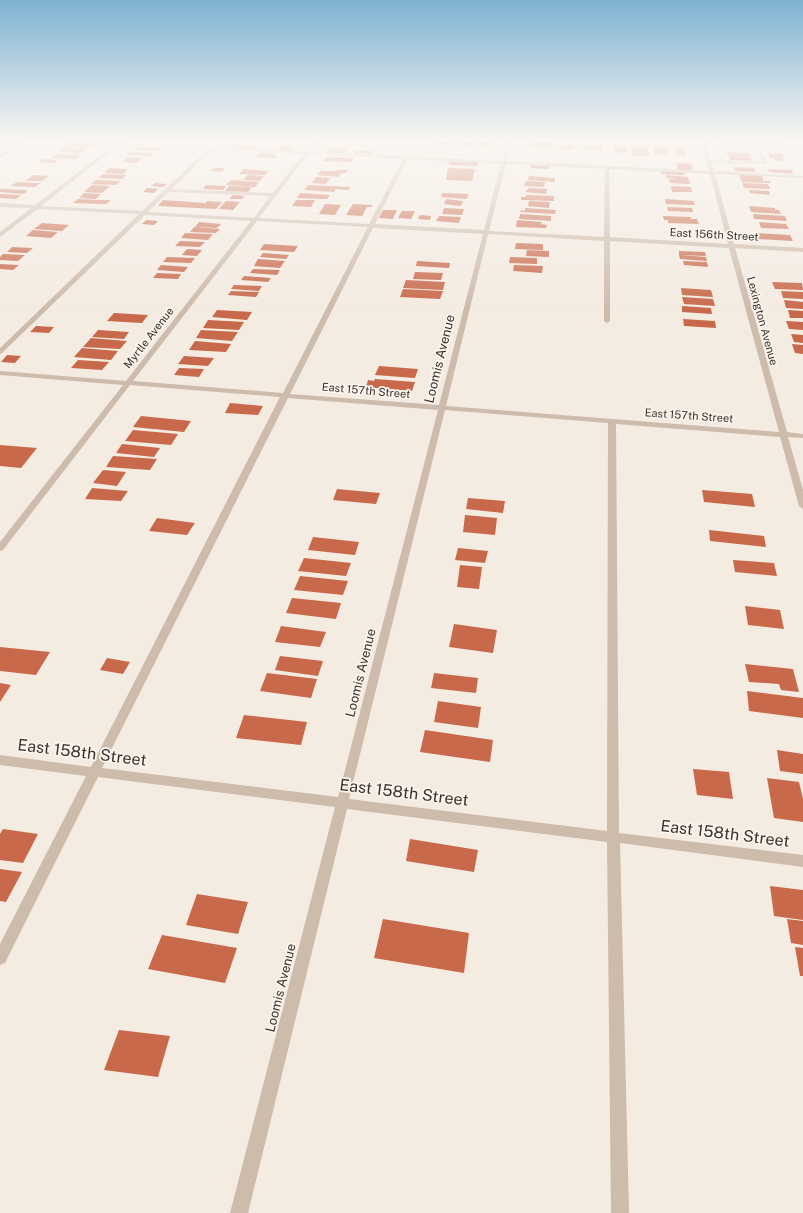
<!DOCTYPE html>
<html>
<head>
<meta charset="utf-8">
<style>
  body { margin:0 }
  canvas { display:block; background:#f4ebe1 }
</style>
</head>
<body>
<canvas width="803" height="1213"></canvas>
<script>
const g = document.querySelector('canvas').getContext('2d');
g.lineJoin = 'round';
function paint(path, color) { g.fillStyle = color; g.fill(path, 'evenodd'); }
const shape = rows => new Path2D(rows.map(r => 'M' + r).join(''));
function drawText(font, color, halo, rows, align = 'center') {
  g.font = font + ' "Public Sans",sans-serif'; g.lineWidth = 3.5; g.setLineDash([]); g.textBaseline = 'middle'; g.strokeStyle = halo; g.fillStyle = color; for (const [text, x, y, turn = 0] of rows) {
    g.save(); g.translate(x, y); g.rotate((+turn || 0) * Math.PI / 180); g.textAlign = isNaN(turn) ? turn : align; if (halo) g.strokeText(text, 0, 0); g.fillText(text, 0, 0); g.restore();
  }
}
const building = shape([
  [3,141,13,141,8,144,13,144,9,146,0,146,3,143,0,143],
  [437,141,451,141,449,145,435,145],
  [459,141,473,141,471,146,457,146],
  [479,141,492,141,491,147,477,146],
  [530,142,553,143,552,149,529,147],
  [69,143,96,144,91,148,64,147],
  [561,144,573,144,573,146,575,146,575,149,561,150],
  [236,145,258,146,255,149,233,148],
  [586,145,602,145,602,151,585,149],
  [614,145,627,146,627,153,614,152],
  [281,146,292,146,290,149,294,149,293,151,277,151],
  [632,146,647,146,649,156,632,155],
  [138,147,161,148,157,151,133,150],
  [654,147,667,147,668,154,655,155],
  [65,148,88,149,83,153,60,152],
  [330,148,347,149,344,153,327,153],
  [675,149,685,149,686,155,675,155],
  [355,150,373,151,372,154,353,153],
  [131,152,154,153,150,156,126,155],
  [260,152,275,153,273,156,277,156,275,158,255,157],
  [726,152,749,153,752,161,730,160],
  [768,153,782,153,785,161,775,160,775,158,770,158],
  [57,154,81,155,76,159,52,158],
  [128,157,143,158,136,163,122,162],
  [326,157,354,158,352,162,323,161],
  [42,159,58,160,54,163,38,162],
  [450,161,479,162,477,166,449,165],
  [677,163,691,164,693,170,678,170],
  [531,165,549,166,549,169,531,168],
  [734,167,754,168,756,172,735,171],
  [109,168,128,169,123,174,104,173],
  [214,168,225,168,222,172,211,171],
  [448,168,475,169,472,181,446,180],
  [244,169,269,171,265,175,239,174],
  [768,169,792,170,793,174,769,172],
  [337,170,348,170,346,173,341,173,338,177,317,175,320,171,336,171],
  [661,171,684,172,685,175,661,174],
  [103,174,127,175,122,179,98,178],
  [739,174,763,176,763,181,770,181,771,183,742,182,740,178,753,178,740,178],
  [33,175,49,176,42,181,26,181],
  [248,175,264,176,260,181,243,180],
  [666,175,688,177,690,184,670,183,669,179,680,179,666,178],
  [529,176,555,178,555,182,528,180],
  [316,177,330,178,326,184,312,183],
  [96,180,121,181,116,185,91,184],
  [231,180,259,182,255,187,226,185],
  [526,181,545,182,544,187,524,186],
  [17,182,41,183,35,187,11,186],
  [155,183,167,184,163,187,151,186],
  [742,183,768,184,770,189,744,188],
  [92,185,110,186,102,193,84,192],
  [206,185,226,186,223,190,203,189],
  [308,185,350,187,349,190,336,189,334,192,304,190],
  [229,186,252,187,248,192,225,191],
  [671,186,691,187,692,192,672,192],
  [147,188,158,189,154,193,143,192],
  [529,188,547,189,546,194,525,192],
  [0,189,28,190,24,194,0,192],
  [749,190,769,191,770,195,750,193],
  [84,193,101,194,96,199,79,198],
  [300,193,330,195,327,199,297,198],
  [442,193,468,194,467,199,441,197],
  [0,194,21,195,16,199,0,198],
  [233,195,245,196,242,199,229,199],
  [526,195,554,196,554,201,521,200,521,197,526,197],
  [78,199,98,200,111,200,106,204,73,203],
  [446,199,463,201,461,206,444,204],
  [665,199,694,201,695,205,666,204],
  [163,200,206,203,207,201,222,202,216,209,158,206],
  [296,200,315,200,311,207,292,206],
  [226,201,240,202,233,210,219,209],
  [529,201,550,202,549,208,528,206],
  [325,204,341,205,335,215,319,214],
  [353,204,373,205,371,207,367,207,362,216,346,215],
  [749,206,775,208,775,210,779,210,781,214,751,212],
  [667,207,692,208,693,212,668,211],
  [444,208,464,209,462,215,442,214],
  [525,208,556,210,555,214,520,212,521,210,525,211],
  [383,210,397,210,393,219,379,218],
  [402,211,415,211,411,219,398,218],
  [520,214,551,216,551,221,519,219],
  [753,214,785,216,787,221,754,219],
  [420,215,431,216,430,220,418,219],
  [439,216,461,217,459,223,436,221],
  [663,216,691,217,691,219,697,219,699,224,668,223,668,220,664,220],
  [146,220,158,221,154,225,142,224],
  [517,220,542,222,541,224,547,225,546,228,516,227],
  [199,222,221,224,217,228,195,227],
  [759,222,786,224,789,229,761,228],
  [42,223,69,225,62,231,34,229],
  [194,227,220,229,216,233,190,232],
  [33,230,58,232,51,238,26,236],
  [185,233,213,234,208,240,181,238],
  [756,233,790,235,793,241,758,239],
  [180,241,205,242,200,247,175,246],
  [516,243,543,244,543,250,515,249],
  [264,244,298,246,294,252,260,250],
  [12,247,33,248,27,253,7,252],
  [187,249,202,250,197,256,182,255],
  [527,250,549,251,549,257,526,256],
  [679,251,705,252,706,256,679,255],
  [263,253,289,255,286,259,260,257],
  [3,254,25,255,18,261,0,260,0,257],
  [679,255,706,257,707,261,680,259],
  [167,257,195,258,191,263,163,262],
  [510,257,537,258,537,264,509,263],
  [258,259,285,261,280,268,254,266],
  [417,261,450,263,449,268,416,266],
  [683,261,707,262,708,267,684,265],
  [0,264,19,265,13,270,0,269],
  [161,265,188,267,184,272,157,270],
  [514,265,543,266,542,273,513,271],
  [253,269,280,270,277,275,250,273],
  [415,272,443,273,441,280,413,279],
  [157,273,181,274,178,279,153,278],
  [244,276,271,278,268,282,241,280],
  [406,280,445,282,443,290,403,288],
  [772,282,802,283,803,290,775,289],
  [234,285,262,286,259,291,231,289],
  [681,288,711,290,713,297,682,295],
  [403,289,443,291,440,299,400,297],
  [231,291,259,292,256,297,228,295],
  [781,291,803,292,803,299,783,298],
  [682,297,713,299,715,306,684,304],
  [784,300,803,302,803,309,786,308],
  [682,306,711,308,712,314,682,312],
  [217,310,252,312,247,320,212,317],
  [788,310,803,311,803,318,790,318],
  [114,313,148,315,142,323,107,321],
  [683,319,715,321,716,328,684,326],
  [208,320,244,322,239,330,203,328],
  [786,321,803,322,803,330,789,329],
  [36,326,54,327,49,333,30,332],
  [98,330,129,332,124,339,92,337],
  [201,330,238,332,232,341,196,338],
  [791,334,803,335,803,343,794,342],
  [91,338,127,341,120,349,83,347],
  [195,341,231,344,226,352,189,350],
  [792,344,803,345,803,354,795,353],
  [82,348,118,351,111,360,74,357],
  [7,355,21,356,15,363,1,362],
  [184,356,214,358,208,366,178,364],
  [78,360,109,362,102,370,71,368],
  [379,366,418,369,415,378,375,375],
  [179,368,204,369,199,377,174,375],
  [375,379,415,382,412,391,366,387,368,380,374,381],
  [230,403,263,406,258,415,225,413],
  [141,416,191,421,184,432,133,427],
  [133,430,178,434,171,445,125,441],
  [122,444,160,448,154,457,116,453],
  [0,445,37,448,21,468,0,466],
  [113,456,157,459,150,470,106,467],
  [103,470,126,472,117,486,93,483],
  [92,488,128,491,121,501,85,499],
  [337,489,380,493,376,504,333,500],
  [702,490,752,494,755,507,704,502],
  [468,498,505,501,503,513,466,509],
  [465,515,497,518,495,535,463,532],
  [157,518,195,523,187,535,149,531],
  [709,530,764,536,766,547,710,541],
  [313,537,359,542,355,555,308,550],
  [458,548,488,551,485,563,455,560],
  [304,558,351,563,346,576,298,571],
  [733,560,774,563,777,576,735,572],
  [460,565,482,567,479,589,457,587],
  [300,576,348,581,343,595,294,590],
  [292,598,341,603,336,619,286,613],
  [745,606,780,610,784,629,748,625],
  [454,624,497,630,493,653,449,647],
  [281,626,326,632,320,647,275,642],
  [0,647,50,652,36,675,0,671],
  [280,656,323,661,318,676,275,670],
  [107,658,130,662,123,674,100,670],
  [745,664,793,669,799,692,781,690,779,684,749,682],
  [267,673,317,679,311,698,260,691],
  [434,673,478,678,476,693,431,688],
  [0,683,11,685,0,702],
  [747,691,803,698,803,718,749,711],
  [438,701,481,707,478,728,434,722],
  [244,715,307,722,301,745,236,738],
  [425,730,493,740,490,762,420,752],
  [777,750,803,754,803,774,780,771],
  [693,769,729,772,733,799,697,795],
  [767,778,799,782,803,799,803,822,774,818],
  [3,829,38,834,23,863,0,860,0,834],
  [410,839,478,850,474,872,406,861],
  [0,869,22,872,6,902,0,901],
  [770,886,803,890,803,920,774,916],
  [197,894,248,902,238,934,186,925],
  [383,919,469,933,464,973,374,958],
  [787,919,803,921,803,945,791,943],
  [162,935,237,948,225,983,148,969],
  [795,947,803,948,803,976,800,976],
  [119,1030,170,1036,158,1077,104,1070]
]);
const minor = shape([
  [22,141,27,141,0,158,0,155,22,141],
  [55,141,117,143,121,141,123,143,305,152,314,141,318,141,310,152,502,161,507,141,511,141,506,161,709,171,701,141,803,144,803,146,758,145,767,163,765,164,711,163,714,171,803,176,803,178,715,174,734,244,803,248,803,252,735,248,787,432,803,434,803,438,788,437,803,490,803,509,799,506,780,437,616,424,619,833,803,855,803,867,620,843,629,1213,611,1213,607,842,347,809,248,1213,230,1213,335,807,98,777,5,963,0,965,0,944,86,776,0,765,0,755,91,767,280,397,130,385,3,550,0,551,0,542,123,385,0,375,0,371,126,381,251,221,145,215,2,353,0,354,0,348,139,214,38,209,0,237,0,232,31,208,0,207,0,203,35,205,114,145,55,141],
  [706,142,753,144,762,161,710,160,706,142],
  [119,145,207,150,142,211,41,206,119,145],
  [212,150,303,154,273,193,172,189,212,150],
  [308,154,403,159,369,224,259,218,308,154],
  [407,159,501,164,484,230,375,224,407,159],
  [506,164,605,169,604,237,489,231,506,164],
  [609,169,710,174,728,244,610,237,609,169],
  [169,192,270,196,254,218,148,212,169,192],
  [257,221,368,227,283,393,133,381,257,221],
  [373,228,483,234,439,405,290,394,373,228],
  [488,234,604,241,604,321,607,323,610,321,610,241,729,248,779,432,446,406,488,234],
  [288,398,438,410,338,797,102,768,288,398],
  [445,410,608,423,607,831,349,799,445,410]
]);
const farStreetnames = [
  ["East 156th Street",714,235,3],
  ["Lexington Avenue",762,321,75],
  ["Myrtle Avenue",149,338,-52],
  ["East 157th Street",366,391,5],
  ["East 157th Street",689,416,4]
];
const streetNames = [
  ["Loomis Avenue",440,359,-76],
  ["Loomis Avenue",361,673,-76],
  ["Loomis Avenue",281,988,-76]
];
const nearStreetnames = [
  ["East 158th Street",82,753,7],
  ["East 158th Street",404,793,7],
  ["East 158th Street",725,834,7]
];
paint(building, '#c8694b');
paint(minor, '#cdbbac');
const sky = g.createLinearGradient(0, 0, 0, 311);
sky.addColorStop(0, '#7eb2d2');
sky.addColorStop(0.45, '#faf6f2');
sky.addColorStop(1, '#faf6f200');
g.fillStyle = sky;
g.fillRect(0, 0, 803, 311);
drawText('11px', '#3b302b', '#fbf5ee', farStreetnames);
drawText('13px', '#3b302b', '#fbf5ee', streetNames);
drawText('16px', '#3b302b', '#fbf5ee', nearStreetnames);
</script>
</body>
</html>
